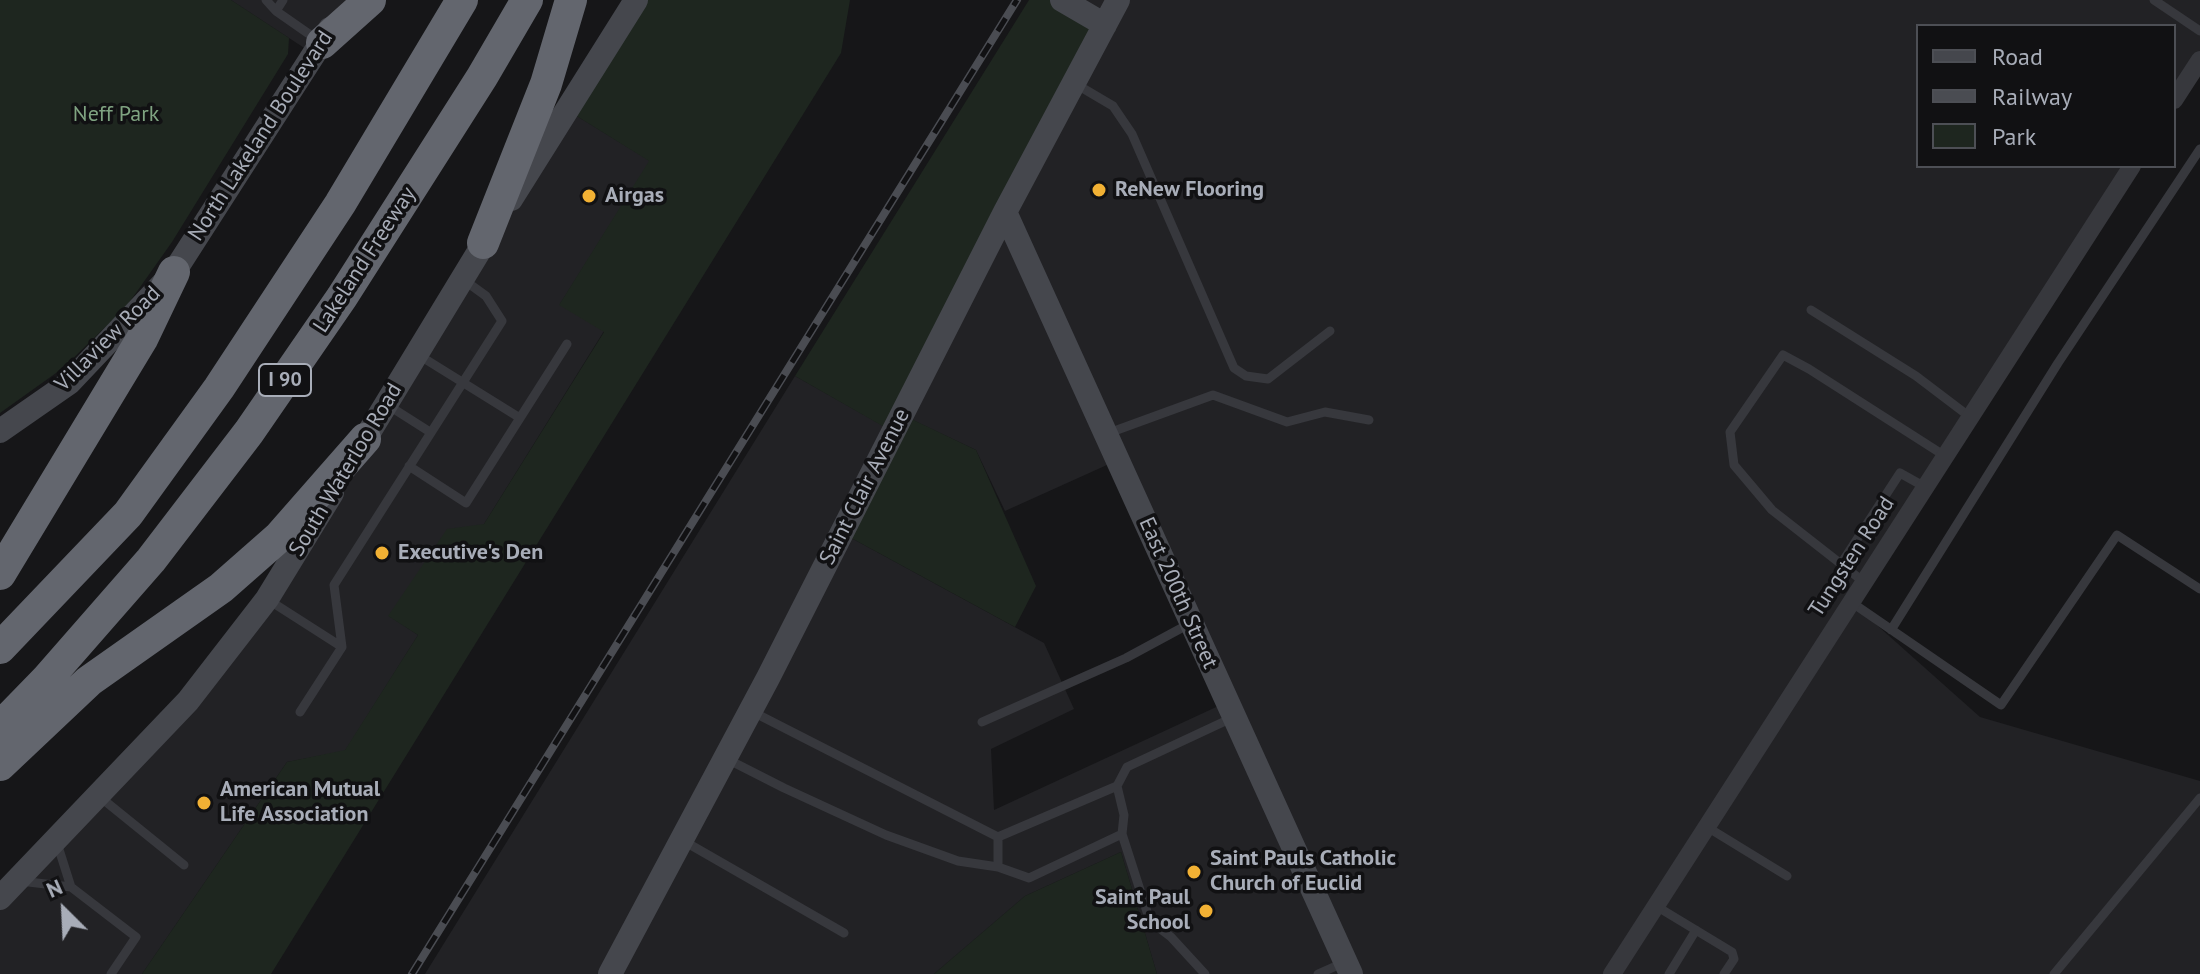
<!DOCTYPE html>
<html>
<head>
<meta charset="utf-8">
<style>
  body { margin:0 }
  #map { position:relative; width:2200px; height:974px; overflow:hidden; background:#161618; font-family:"PT Sans",sans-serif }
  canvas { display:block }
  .legend { position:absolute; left:1916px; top:24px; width:260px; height:144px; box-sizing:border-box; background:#111113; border:2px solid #4d4f55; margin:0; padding:10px 14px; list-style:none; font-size:24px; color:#a8adb8 }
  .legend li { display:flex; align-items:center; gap:16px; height:40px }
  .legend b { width:40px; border:2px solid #4d4f55 }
  .north { position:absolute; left:24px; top:870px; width:80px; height:80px; -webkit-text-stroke:6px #111113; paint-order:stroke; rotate:336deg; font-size:22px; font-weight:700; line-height:32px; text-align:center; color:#a8adb8 }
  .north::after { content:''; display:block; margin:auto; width:28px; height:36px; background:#a8adb8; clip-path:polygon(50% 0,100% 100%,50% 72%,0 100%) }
</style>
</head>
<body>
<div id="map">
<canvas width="2200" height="974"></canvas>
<ul class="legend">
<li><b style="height:10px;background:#45474d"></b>Road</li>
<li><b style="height:10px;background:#4a4c52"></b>Railway</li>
<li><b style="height:22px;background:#1e261f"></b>Park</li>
</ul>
<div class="north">N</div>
</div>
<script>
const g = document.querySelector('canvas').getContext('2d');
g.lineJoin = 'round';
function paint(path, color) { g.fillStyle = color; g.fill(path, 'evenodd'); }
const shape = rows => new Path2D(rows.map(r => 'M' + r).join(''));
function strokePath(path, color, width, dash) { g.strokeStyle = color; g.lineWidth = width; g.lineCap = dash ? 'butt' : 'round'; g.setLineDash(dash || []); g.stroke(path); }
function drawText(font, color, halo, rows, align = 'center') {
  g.font = font + ' "PT Sans",sans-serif'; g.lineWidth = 7; g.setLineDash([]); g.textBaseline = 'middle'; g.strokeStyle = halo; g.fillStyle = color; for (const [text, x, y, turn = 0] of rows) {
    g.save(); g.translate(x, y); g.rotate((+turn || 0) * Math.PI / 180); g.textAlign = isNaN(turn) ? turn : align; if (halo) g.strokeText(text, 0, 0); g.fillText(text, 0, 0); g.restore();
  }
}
const built = shape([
  [231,0,348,0,315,55],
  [1062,0,2200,0,2200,60,2174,100,2174,26,1918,26,1918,166,2132,166,1851,602,1980,717,2200,781,2200,974,1157,974,1121,852,1025,896,934,974,425,974,795,376,894,432,842,533,1044,643,1074,709,991,749,994,810,1227,702,1118,460,1005,511,976,450,902,415],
  [567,110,650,161,560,304,604,331,484,524,389,616,418,635,345,751,287,762,142,974,0,974,0,898,188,701]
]);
const green = shape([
  [0,0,231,0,289,38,288,54,172,242,126,307,63,368,0,413],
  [636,0,850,0,841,53,271,974,142,974,287,762,345,750,418,635,388,616,447,529,484,524,604,332,559,305,649,161,567,110],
  [1029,0,1062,0,1105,25,903,415,976,450,1036,586,1015,627,842,533,893,432,795,376],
  [1121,852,1157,974,934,974,1025,896]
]);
const lane = shape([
  [266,0,276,11,319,41],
  [2154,0,2200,31],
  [276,11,283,0],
  [1074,83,1113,106,1132,134,1234,368,1246,376,1268,379,1330,331],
  [1811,310,1916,376,1970,417],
  [417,354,520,418],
  [386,404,430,432],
  [1106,434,1213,395,1287,422,1325,412,1369,420],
  [409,466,466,503,567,344],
  [1841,564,1900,473,1925,487],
  [1864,582,1772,510,1734,465,1730,432,1783,355,1809,369,1945,456],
  [267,599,342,647,300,712],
  [1851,602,2001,705,2117,535,2200,589],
  [1891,630,2058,363,2200,149],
  [342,647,334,585,502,321,486,296,464,280],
  [751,711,998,837,1117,786],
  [982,722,1126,658,1189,624],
  [725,758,784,788,886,835,958,861,998,867,1029,878,1122,834,1124,815,1117,786,1127,767,1234,717],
  [100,797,184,865],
  [1707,827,1787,876],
  [1122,834,1150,921,1171,937,1205,974],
  [682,840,844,933],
  [998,867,998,837],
  [20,881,71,887,57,843],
  [71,887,136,937,111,974],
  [1656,906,1732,952,1734,959,1724,974],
  [1318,974,1345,962],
  [1669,974,1696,930],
  [2054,974,2200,798]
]);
const street = shape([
  [2174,100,2200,60],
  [1612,974,2132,166]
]);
const secondary = shape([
  [1062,0,1105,25],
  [511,199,636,0],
  [1005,212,1351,974],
  [0,431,69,383,174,272,330,29],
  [357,452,492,230],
  [0,898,188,701,267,599,332,493],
  [610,974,768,678,1005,212,1118,0]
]);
const highway = shape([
  [322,43,370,0],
  [483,243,546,84,571,0],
  [0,574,142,339,174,272],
  [0,648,128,514,219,388,340,204,462,0],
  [0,727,46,680,151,560,249,432,342,297,482,77,527,0],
  [0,765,89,681,221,588,279,537,365,439]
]);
const rail = shape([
  [412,974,1017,0]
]);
const markers = [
  [1099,190,8,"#f2b134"],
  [589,196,8,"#f2b134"],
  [382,553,8,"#f2b134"],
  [204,803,8,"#f2b134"],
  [1194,872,8,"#f2b134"],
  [1206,911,8,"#f2b134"]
];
const shields = [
  [285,380,52]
];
const shieldNames = [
  ["I 90",285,380]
];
const parkNames = [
  ["Neff Park",116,115]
];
const streetNames = [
  ["North Lakeland Boulevard",261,136,-57],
  ["Lakeland Freeway",365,260,-57],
  ["Villaview Road",108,339,-45],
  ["South Waterloo Road",346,470,-59],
  ["Saint Clair Avenue",865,487,-63],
  ["Tungsten Road",1852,557,-57],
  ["East 200th Street",1178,593,66]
];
const poiNames = [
  ["ReNew Flooring",1115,190],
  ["Airgas",605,196],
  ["Executive's Den",398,553],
  ["American Mutual",220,790],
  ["Life Association",220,815],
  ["Saint Pauls Catholic",1210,859],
  ["Church of Euclid",1210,884],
  ["Saint Paul",1190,898,"right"],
  ["School",1190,923,"right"]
];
paint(built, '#222225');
paint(green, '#1e261f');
strokePath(lane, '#37383d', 9);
strokePath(street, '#37383d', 18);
strokePath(secondary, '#45474d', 24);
strokePath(highway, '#63666e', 32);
strokePath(rail, '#4a4c52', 8);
strokePath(rail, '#111113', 5, [15]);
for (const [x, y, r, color] of markers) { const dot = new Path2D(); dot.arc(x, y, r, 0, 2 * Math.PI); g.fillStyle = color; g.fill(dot); strokePath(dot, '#111113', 3); }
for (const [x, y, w] of shields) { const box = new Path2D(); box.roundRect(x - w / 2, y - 16, w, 32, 6); g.fillStyle = '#111113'; g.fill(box); strokePath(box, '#a8adb8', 2); }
drawText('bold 20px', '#a8adb8', null, shieldNames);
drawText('22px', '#7fa381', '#111113', parkNames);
drawText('22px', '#a8adb8', '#111113', streetNames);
drawText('bold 22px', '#a8adb8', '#111113', poiNames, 'left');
</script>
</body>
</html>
